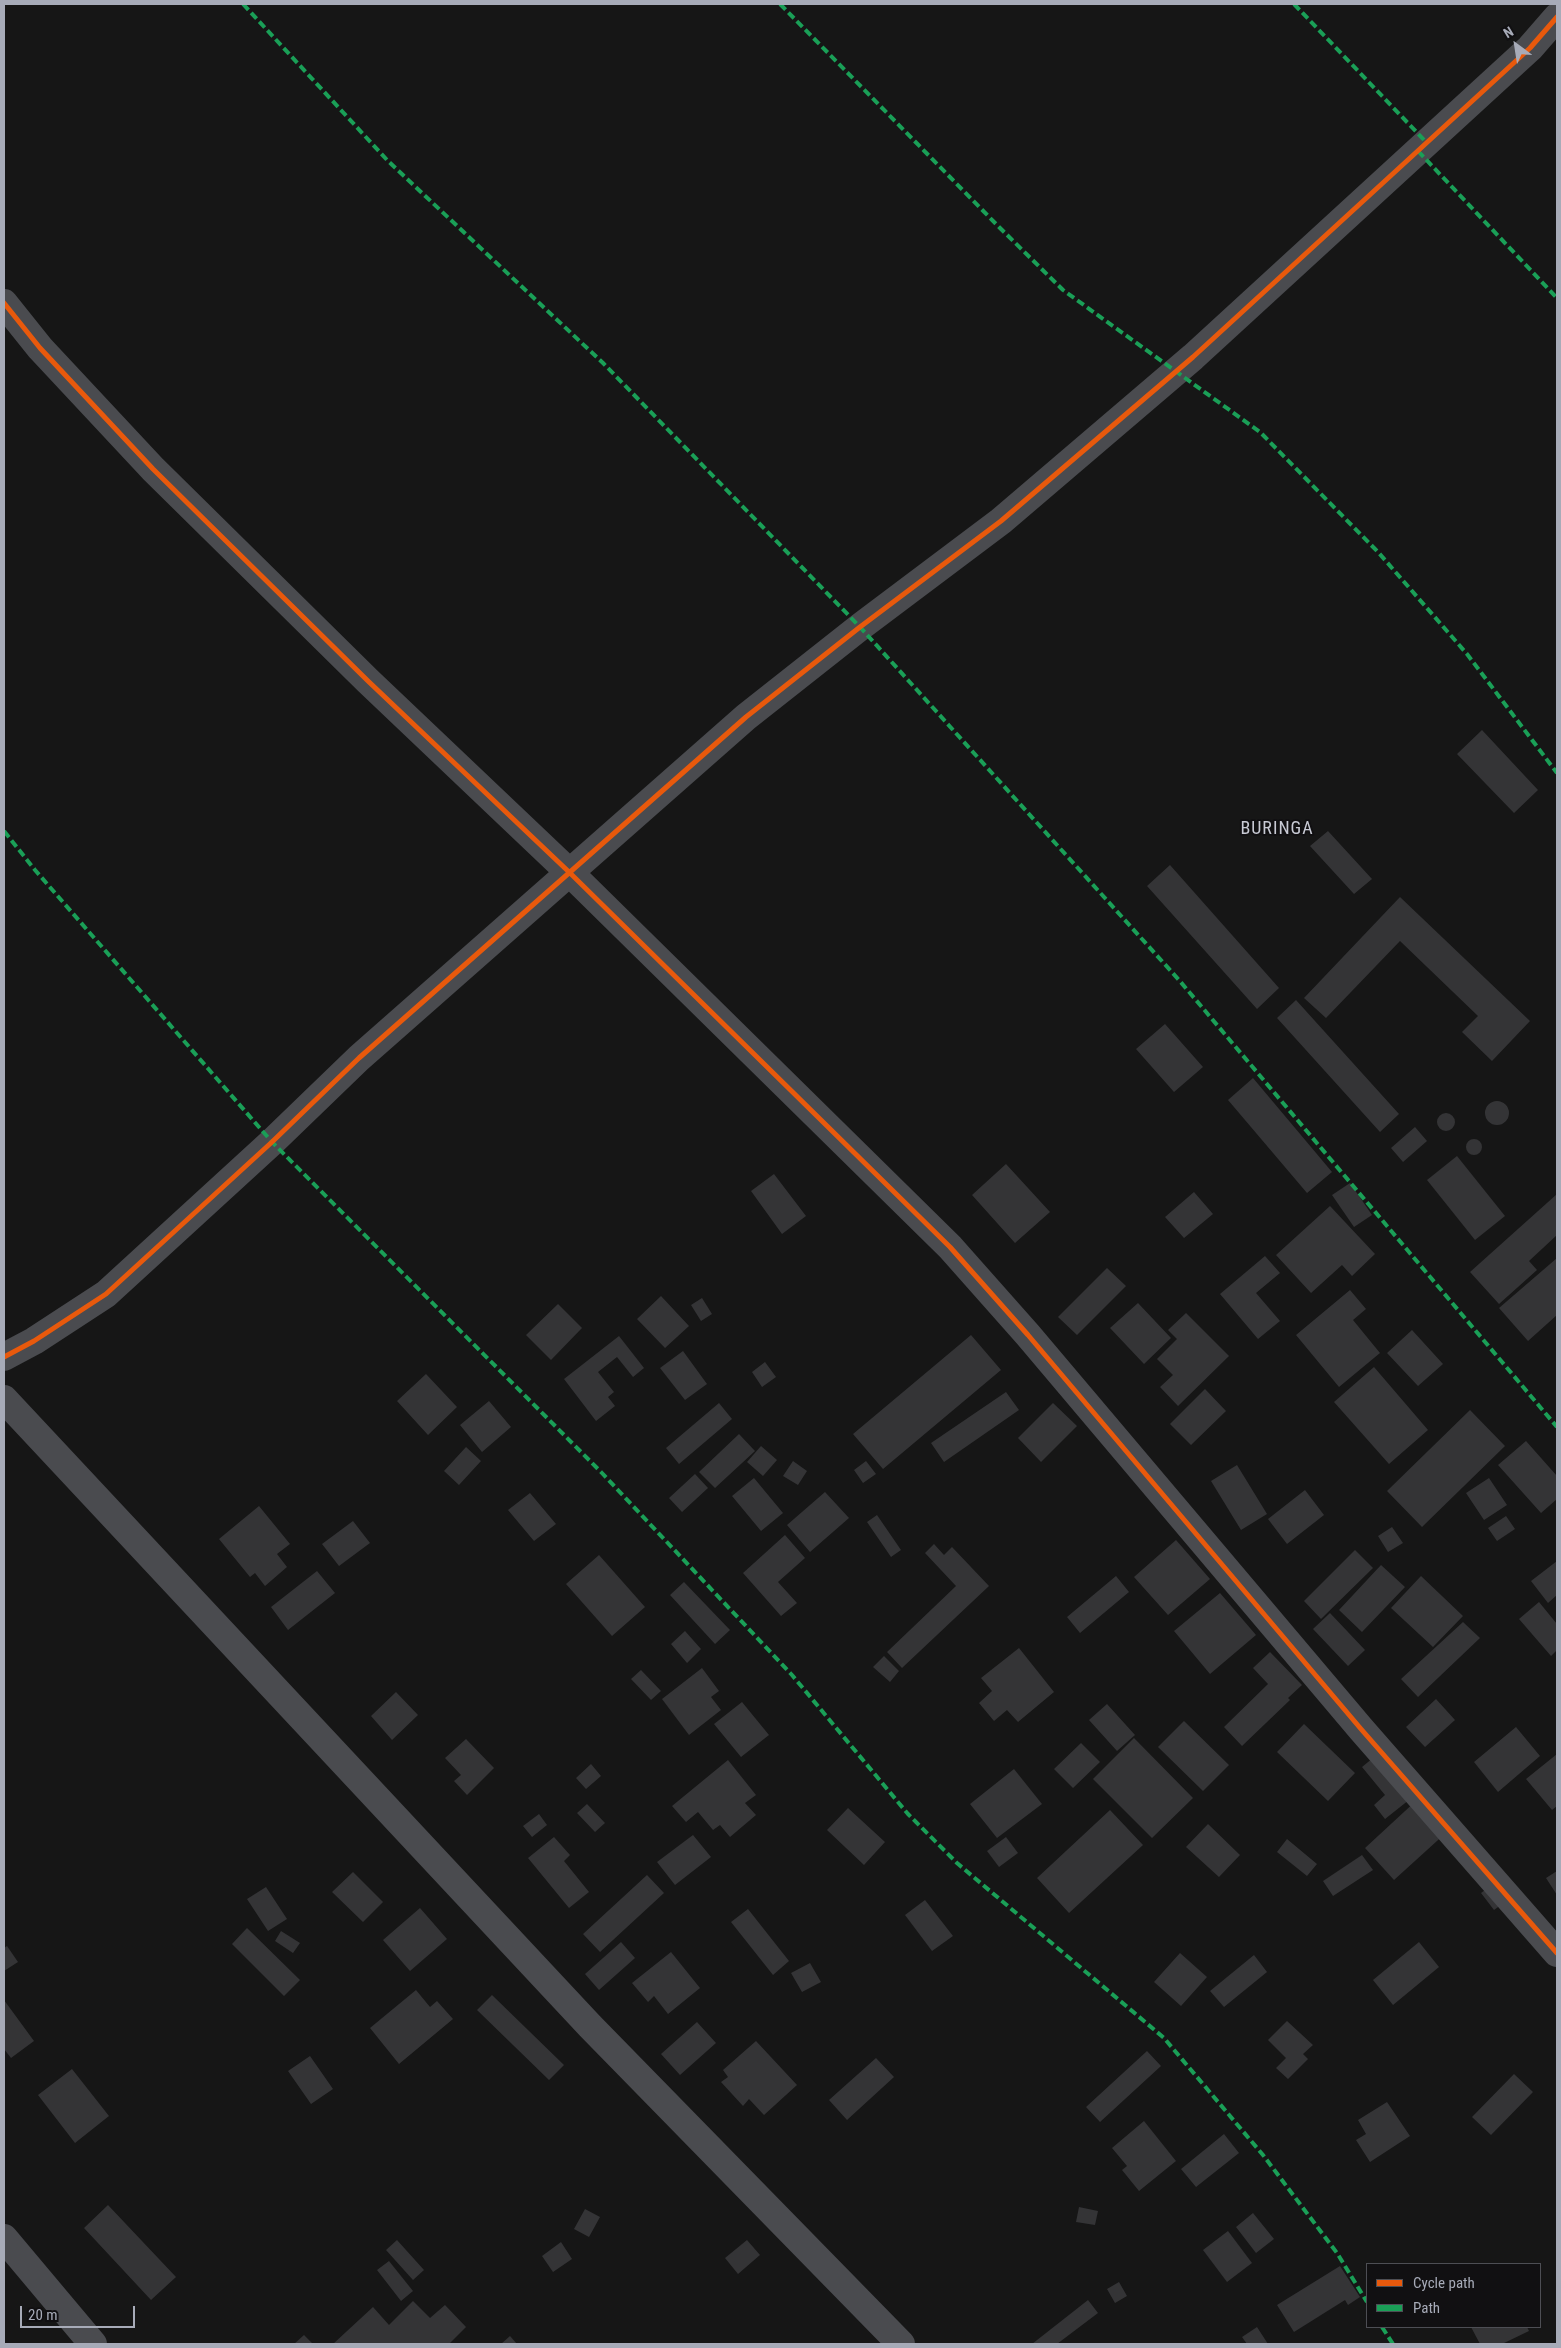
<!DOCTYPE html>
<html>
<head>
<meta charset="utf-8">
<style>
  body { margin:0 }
  #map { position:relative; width:1561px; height:2348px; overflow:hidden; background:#161616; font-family:"Roboto Condensed",sans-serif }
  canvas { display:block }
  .frame { position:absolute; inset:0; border:5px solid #a7abb8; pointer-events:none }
  .legend { position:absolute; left:1366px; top:2263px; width:175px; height:65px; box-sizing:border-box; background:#111012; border:1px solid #4d4e54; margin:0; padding:6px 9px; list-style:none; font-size:15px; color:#a7abb8 }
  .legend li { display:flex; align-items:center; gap:10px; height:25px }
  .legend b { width:25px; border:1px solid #4d4e54 }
  .north { position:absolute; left:1491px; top:20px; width:50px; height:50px; -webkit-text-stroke:4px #111012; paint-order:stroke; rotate:329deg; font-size:14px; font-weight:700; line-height:20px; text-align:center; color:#a7abb8 }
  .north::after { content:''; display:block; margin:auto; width:18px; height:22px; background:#a7abb8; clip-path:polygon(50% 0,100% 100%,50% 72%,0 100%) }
  .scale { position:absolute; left:20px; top:2306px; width:115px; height:22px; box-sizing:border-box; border:2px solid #a7abb8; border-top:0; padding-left:6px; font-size:15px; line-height:18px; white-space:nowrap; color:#a7abb8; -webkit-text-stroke:4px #111012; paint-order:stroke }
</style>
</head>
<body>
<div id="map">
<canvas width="1561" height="2348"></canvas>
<div class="frame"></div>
<ul class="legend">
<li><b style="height:6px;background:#e8590c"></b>Cycle path</li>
<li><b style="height:6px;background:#1a9f57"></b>Path</li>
</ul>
<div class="north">N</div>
<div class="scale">20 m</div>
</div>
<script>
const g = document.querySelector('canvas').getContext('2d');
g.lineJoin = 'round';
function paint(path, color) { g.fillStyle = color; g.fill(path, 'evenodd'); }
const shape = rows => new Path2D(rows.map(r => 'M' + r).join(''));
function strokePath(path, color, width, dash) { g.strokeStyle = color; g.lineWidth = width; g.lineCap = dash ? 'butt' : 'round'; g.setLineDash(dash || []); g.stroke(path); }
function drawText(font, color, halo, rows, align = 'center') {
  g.font = font + ' "Roboto Condensed",sans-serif'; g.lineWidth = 4; g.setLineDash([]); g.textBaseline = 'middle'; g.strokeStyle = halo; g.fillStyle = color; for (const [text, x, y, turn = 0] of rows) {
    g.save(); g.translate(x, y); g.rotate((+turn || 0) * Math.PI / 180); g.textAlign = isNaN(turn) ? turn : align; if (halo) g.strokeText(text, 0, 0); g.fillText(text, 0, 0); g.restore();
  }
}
const building = shape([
  [1482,730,1538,790,1514,813,1457,754],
  [1328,831,1372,879,1354,894,1310,846],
  [1170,865,1279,988,1257,1009,1147,886],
  [1400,897,1530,1021,1492,1061,1462,1032,1478,1016,1400,941,1326,1018,1304,998],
  [1296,1000,1399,1114,1380,1132,1277,1018],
  [1165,1024,1203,1067,1174,1092,1136,1049],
  [1253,1078,1332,1172,1307,1193,1228,1100],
  '1485 1113a12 12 0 1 1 24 0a12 12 0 1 1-24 0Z',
  '1437 1122a9 9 0 1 1 18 0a9 9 0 1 1-18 0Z',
  [1415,1127,1427,1141,1403,1162,1391,1148],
  '1466 1147a8 8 0 1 1 16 0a8 8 0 1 1-16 0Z',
  [1457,1156,1505,1216,1475,1240,1427,1180],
  [1006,1164,1050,1212,1015,1243,972,1195],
  [774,1174,806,1216,782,1234,751,1191],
  [1350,1183,1372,1215,1354,1227,1332,1195],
  [1194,1192,1213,1214,1184,1238,1165,1217],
  [1557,1194,1557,1235,1529,1261,1537,1270,1499,1304,1470,1272],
  [1330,1206,1375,1254,1352,1276,1342,1265,1311,1293,1276,1255],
  [1265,1256,1280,1273,1256,1293,1280,1321,1258,1339,1220,1294],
  [1557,1258,1557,1315,1528,1341,1499,1308],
  [1107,1268,1126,1286,1077,1335,1058,1317],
  [1350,1290,1366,1309,1353,1320,1380,1353,1339,1387,1296,1335],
  [661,1296,689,1326,665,1348,637,1319],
  [702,1298,712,1314,701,1321,691,1305],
  [1138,1303,1171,1338,1144,1364,1110,1328],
  [558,1304,582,1328,551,1360,526,1335],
  [1186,1313,1229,1356,1178,1406,1160,1387,1173,1375,1157,1359,1177,1339,1168,1330],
  [1412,1330,1443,1364,1418,1386,1387,1353],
  [971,1335,1001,1370,883,1469,853,1434],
  [619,1336,644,1368,633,1377,617,1357,598,1372,614,1392,608,1397,615,1406,596,1421,564,1379],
  [683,1351,707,1384,685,1400,660,1368],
  [765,1362,776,1377,762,1387,752,1372],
  [1374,1367,1428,1430,1389,1464,1334,1402],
  [426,1374,457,1407,428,1435,397,1401],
  [1205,1389,1226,1411,1191,1445,1170,1424],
  [1006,1392,1019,1410,944,1462,931,1443],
  [489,1401,511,1427,482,1452,460,1425],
  [719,1403,732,1419,679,1464,666,1448],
  [1053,1403,1077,1426,1041,1462,1018,1438],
  [1470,1410,1505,1446,1422,1527,1387,1491],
  [739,1434,755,1451,715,1488,699,1472],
  [1526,1441,1557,1476,1557,1499,1541,1513,1498,1465],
  [761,1446,777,1460,763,1476,747,1462],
  [466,1447,481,1461,459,1485,444,1471],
  [793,1461,807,1471,798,1485,783,1476],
  [866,1461,876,1474,863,1483,854,1470],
  [1237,1465,1267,1514,1241,1530,1211,1481],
  [695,1474,708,1488,682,1512,669,1498],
  [754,1478,783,1513,761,1531,732,1496],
  [1489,1478,1507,1505,1484,1520,1466,1493],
  [1305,1490,1324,1515,1287,1544,1268,1519],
  [825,1492,849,1518,810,1552,787,1525],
  [530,1493,556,1524,534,1541,508,1510],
  [259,1506,290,1544,277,1554,287,1567,265,1586,255,1573,250,1577,219,1539],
  [877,1515,901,1550,891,1557,867,1522],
  [1506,1516,1515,1529,1497,1541,1488,1528],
  [353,1521,370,1543,339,1566,322,1544],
  [1392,1527,1403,1543,1388,1552,1378,1536],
  [785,1535,805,1558,778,1582,797,1603,781,1616,743,1573],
  [1176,1540,1210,1579,1168,1615,1134,1577],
  [934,1544,944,1555,952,1547,989,1586,902,1668,887,1652,956,1586,925,1553],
  [1355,1550,1373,1568,1321,1619,1304,1601],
  [599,1555,645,1607,612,1636,566,1584],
  [1557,1561,1557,1595,1548,1603,1531,1581],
  [1381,1565,1405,1587,1362,1632,1339,1610],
  [317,1571,335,1593,288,1630,271,1607],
  [1116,1576,1129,1592,1080,1633,1067,1617],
  [1421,1576,1463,1616,1433,1647,1391,1608],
  [684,1582,730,1630,715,1644,670,1595],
  [1220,1593,1256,1635,1210,1674,1174,1631],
  [1539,1602,1557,1624,1557,1650,1551,1656,1519,1619],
  [1330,1613,1365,1650,1348,1666,1313,1629],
  [1463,1622,1480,1638,1418,1697,1401,1679],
  [685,1631,701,1649,687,1663,671,1644],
  [1019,1648,1054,1692,1018,1722,1007,1710,994,1721,979,1703,992,1691,981,1678],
  [1270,1652,1302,1685,1288,1698,1290,1700,1242,1746,1224,1727,1268,1684,1253,1668],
  [884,1656,899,1671,890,1682,873,1667],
  [702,1668,719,1691,711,1697,721,1710,689,1735,662,1699],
  [641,1670,661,1691,651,1700,631,1679],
  [396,1692,418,1715,392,1740,371,1716],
  [1436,1699,1455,1720,1425,1747,1406,1727],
  [742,1702,769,1735,741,1757,714,1724],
  [1107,1704,1135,1735,1117,1751,1089,1720],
  [1184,1721,1229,1765,1203,1791,1158,1747],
  [1304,1724,1355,1773,1328,1801,1277,1752],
  [1516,1727,1540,1756,1498,1792,1474,1762],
  [1134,1738,1193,1798,1152,1838,1093,1779],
  [466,1739,494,1768,467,1795,454,1781,461,1775,445,1758],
  [1081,1743,1100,1762,1073,1788,1054,1769],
  [1379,1753,1414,1796,1385,1819,1374,1805,1385,1795,1362,1767],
  [1557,1754,1557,1806,1552,1810,1526,1779],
  [728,1760,756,1795,745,1803,756,1815,730,1837,720,1825,713,1830,698,1812,686,1822,672,1806],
  [591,1764,601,1776,586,1789,576,1778],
  [1014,1769,1042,1804,997,1838,970,1804],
  [1418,1799,1448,1831,1394,1880,1365,1848],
  [587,1804,605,1823,595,1832,577,1813],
  [848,1808,885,1842,864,1865,827,1830],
  [1110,1810,1143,1845,1069,1913,1037,1878],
  [539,1814,547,1825,532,1837,523,1826],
  [1208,1824,1240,1855,1219,1877,1186,1847],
  [693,1835,711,1857,675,1885,657,1862],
  [554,1837,570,1855,564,1861,589,1892,569,1908,528,1858],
  [1006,1837,1018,1853,999,1867,987,1851],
  [1287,1839,1317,1864,1307,1876,1277,1852],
  [1362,1855,1373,1870,1333,1896,1323,1881],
  [1557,1871,1557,1895,1546,1878],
  [353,1872,383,1902,363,1922,332,1892],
  [647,1875,664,1893,600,1952,583,1934],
  [1492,1885,1505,1902,1494,1910,1481,1893],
  [266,1887,287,1919,268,1931,247,1899],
  [925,1900,953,1936,932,1951,905,1915],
  [420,1908,447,1939,410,1971,383,1940],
  [748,1909,789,1961,773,1975,731,1922],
  [247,1928,300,1980,284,1996,232,1944],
  [281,1931,300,1943,293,1953,275,1941],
  [621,1942,635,1958,599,1990,585,1974],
  [1419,1942,1439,1967,1393,2005,1373,1980],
  [7,1946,18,1962,4,1971,4,1948],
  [671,1952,700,1988,668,2014,654,1996,648,2002,632,1983],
  [1180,1953,1207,1977,1181,2006,1154,1982],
  [1254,1955,1267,1972,1224,2007,1210,1991],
  [810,1963,821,1982,802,1992,791,1973],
  [416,1990,430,2007,437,2001,453,2019,399,2064,370,2028],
  [492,1995,564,2065,549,2080,477,2010],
  [4,2000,34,2041,11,2058,4,2049],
  [1287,2021,1313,2045,1303,2054,1308,2059,1288,2079,1276,2068,1286,2058,1268,2040],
  [697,2022,716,2043,680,2075,661,2054],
  [756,2041,797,2085,764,2115,749,2099,743,2106,721,2082,728,2077,723,2070],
  [1147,2051,1161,2066,1100,2122,1086,2107],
  [310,2056,333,2089,311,2104,288,2071],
  [876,2058,894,2077,847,2120,829,2100],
  [72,2069,109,2116,75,2143,38,2095],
  [1514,2074,1533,2092,1491,2135,1472,2117],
  [1387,2102,1410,2136,1370,2162,1356,2140,1366,2134,1358,2120],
  [1144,2121,1176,2161,1139,2191,1122,2170,1127,2166,1112,2148],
  [1224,2134,1239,2153,1196,2187,1181,2169],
  [108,2205,176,2277,151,2300,84,2228],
  [1079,2207,1098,2211,1095,2225,1076,2222],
  [585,2209,600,2217,589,2237,574,2229],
  [1253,2213,1274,2239,1256,2253,1236,2227],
  [1228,2231,1252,2263,1227,2282,1203,2250],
  [397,2240,424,2270,413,2280,386,2250],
  [747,2240,760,2255,738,2274,725,2258],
  [561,2242,572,2259,553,2272,542,2256],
  [389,2261,413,2291,401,2301,377,2270],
  [1340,2266,1360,2297,1348,2305,1345,2300,1294,2332,1277,2305],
  [1119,2282,1127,2296,1115,2303,1107,2289],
  [1088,2300,1098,2313,1057,2344,1032,2344],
  [413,2301,430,2318,445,2305,466,2327,449,2344,333,2344,373,2307,389,2325],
  [1257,2327,1268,2344,1247,2344,1242,2337],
  [1471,2327,1527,2327,1529,2331,1502,2344,1480,2344],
  [304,2335,313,2344,294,2344],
  [510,2336,517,2344,501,2344]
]);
const street = shape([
  [4,303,40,348,153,469,368,681,569,872,950,1247,1028,1335,1361,1729,1557,1953],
  [4,1357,34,1341,106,1294,272,1142,359,1058,746,717,860,627,1001,521,1193,357,1530,48,1557,17],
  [4,1399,590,2026,901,2344],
  [4,2238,93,2344]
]);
const quiet = shape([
  [243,4,388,161,603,363,860,627,1179,980,1557,1427],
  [780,4,999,227,1063,290,1260,432,1378,552,1467,654,1557,773],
  [1294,4,1427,143],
  [1418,151,1557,298],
  [4,831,35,870,272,1142,601,1472,792,1675,908,1814,957,1863,1164,2038,1263,2155,1337,2253,1367,2302],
  [1382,2327,1393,2344]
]);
const cycleway = shape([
  [4,303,40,348,153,469,368,681,569,872,950,1247,1028,1335,1361,1729,1557,1953],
  [4,1357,34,1341,106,1294,272,1142,359,1058,746,717,860,627,1001,521,1193,357,1530,48,1557,17]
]);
const quarterNames = [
  ["BURINGA",1277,829]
];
paint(building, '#343436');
strokePath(street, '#4a4b4f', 28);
strokePath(quiet, '#1a9f57', 4, [8, 4]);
strokePath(cycleway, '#e8590c', 5);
g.letterSpacing = '1px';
drawText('18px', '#c8cad4', '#111012', quarterNames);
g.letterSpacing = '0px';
</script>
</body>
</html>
